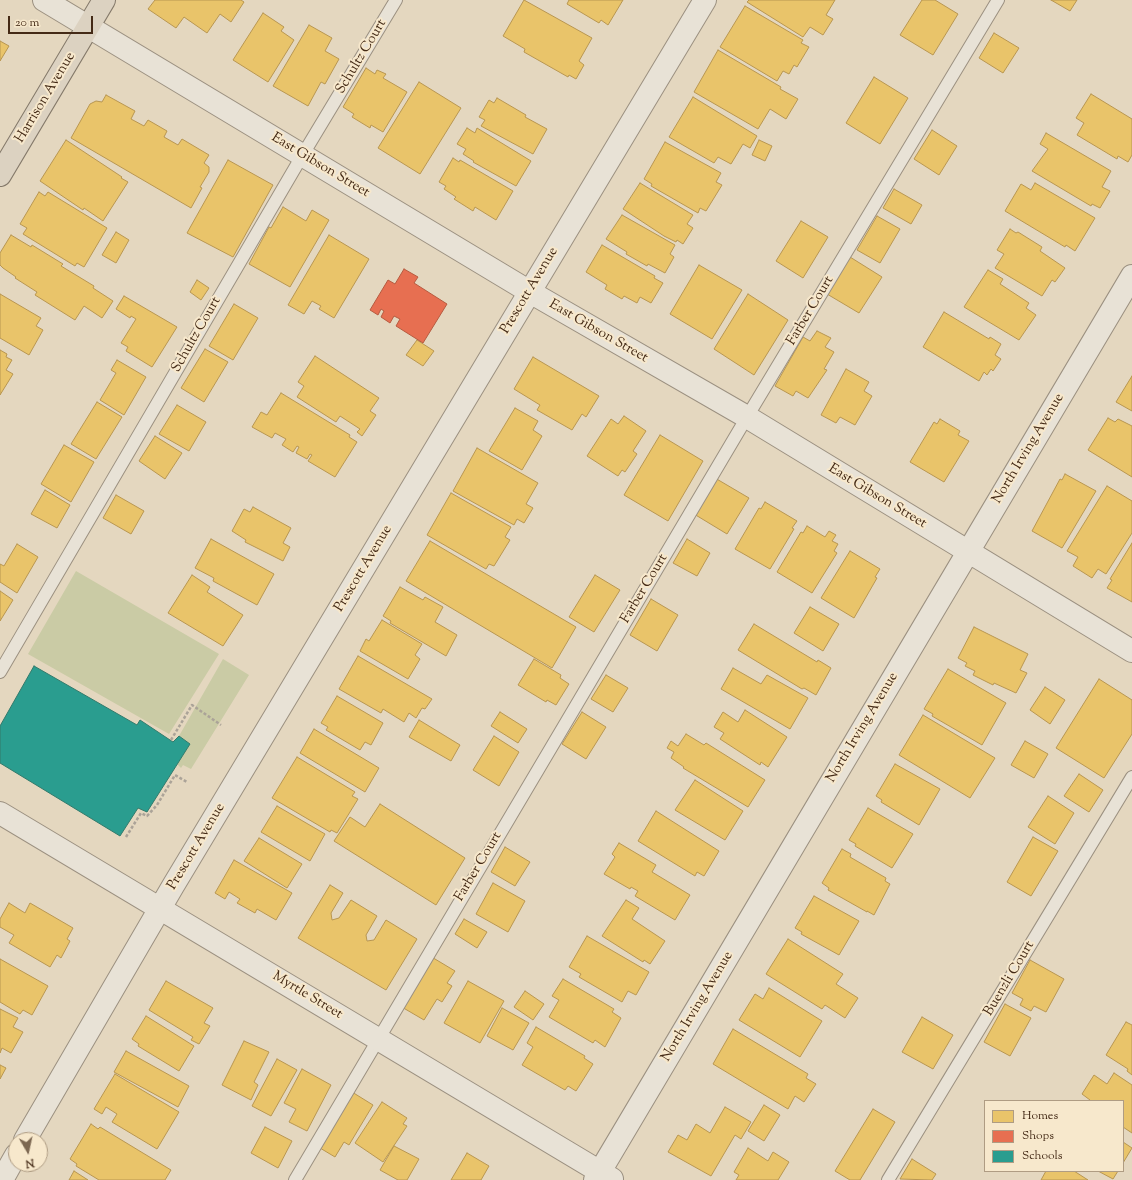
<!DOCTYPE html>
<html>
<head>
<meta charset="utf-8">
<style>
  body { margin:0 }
  #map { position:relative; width:1132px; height:1180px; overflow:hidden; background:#e4d7bf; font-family:"Sorts Mill Goudy",serif }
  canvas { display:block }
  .legend { position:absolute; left:984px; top:1100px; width:140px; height:72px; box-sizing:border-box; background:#f7e8cc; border:1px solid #af9c83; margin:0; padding:5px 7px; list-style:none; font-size:12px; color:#442a16 }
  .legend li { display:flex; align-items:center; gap:8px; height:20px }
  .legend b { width:20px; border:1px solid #af9c83 }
  .north { position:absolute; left:8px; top:1132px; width:40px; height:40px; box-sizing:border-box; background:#f7e8cc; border:1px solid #af9c83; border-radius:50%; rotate:171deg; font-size:11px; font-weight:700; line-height:16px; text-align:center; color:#442a16 }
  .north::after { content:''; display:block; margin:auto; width:14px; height:18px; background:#7c6751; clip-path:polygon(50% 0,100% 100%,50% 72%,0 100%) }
  .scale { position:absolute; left:8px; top:16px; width:85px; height:18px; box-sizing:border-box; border:2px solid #442a16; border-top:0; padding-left:5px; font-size:12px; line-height:14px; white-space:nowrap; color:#442a16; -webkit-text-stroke:3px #f7e8cc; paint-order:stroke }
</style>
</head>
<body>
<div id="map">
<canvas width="1132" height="1180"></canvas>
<ul class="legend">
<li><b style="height:11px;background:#e9c46a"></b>Homes</li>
<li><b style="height:11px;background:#e76f51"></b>Shops</li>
<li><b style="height:11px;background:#2a9d8f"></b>Schools</li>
</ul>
<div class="north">N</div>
<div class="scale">20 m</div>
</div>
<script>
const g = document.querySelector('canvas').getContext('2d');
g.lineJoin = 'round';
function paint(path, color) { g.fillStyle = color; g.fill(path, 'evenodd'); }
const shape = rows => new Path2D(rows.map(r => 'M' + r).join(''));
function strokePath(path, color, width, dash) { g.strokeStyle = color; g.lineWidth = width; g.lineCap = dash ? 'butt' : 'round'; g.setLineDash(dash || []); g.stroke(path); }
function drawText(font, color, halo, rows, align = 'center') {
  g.font = font + ' "Sorts Mill Goudy",serif'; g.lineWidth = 4; g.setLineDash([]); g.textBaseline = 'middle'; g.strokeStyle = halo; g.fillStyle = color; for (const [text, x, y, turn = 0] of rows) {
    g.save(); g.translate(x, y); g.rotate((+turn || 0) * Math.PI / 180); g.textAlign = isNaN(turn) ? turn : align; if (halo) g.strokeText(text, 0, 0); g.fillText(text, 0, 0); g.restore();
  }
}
const green = shape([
  [76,571,219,654,169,734,28,654],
  [223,659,249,675,191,769,183,765,181,768,177,764,190,744,179,736]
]);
const homes = shape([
  [155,0,241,0,244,2,231,22,220,14,207,33,184,17,176,28,148,9,155,0],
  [524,0,592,38,579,61,584,65,576,79,569,75,568,77,524,52,525,49,503,36,524,0],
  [569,0,623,0,608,25,601,20,599,23,567,4,569,0],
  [749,0,835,0,826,15,833,19,823,35,810,27,803,37,747,2,749,0],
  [922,0,935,0,958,14,933,55,900,35,922,0],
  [1051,0,1077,0,1070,11,1051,0],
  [745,6,803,40,801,43,809,47,797,67,794,65,789,74,783,71,777,81,720,47,745,6],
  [263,13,284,27,281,31,294,40,268,82,233,60,263,13],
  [309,25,332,38,325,51,339,59,325,84,321,82,308,106,273,86,309,25],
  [994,33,1019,48,1003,73,979,58,994,33],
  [0,41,9,46,0,61,0,41],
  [718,50,781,87,780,89,798,99,786,119,770,109,758,129,694,92,718,50],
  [366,68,375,74,377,70,386,74,383,78,407,92,383,132,371,125,370,128,352,117,354,114,343,107,366,68],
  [874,77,908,98,880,144,846,123,874,77],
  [419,82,461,108,420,174,378,148,419,82],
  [1091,94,1132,119,1132,155,1128,162,1118,156,1117,159,1077,135,1084,123,1076,118,1091,94],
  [106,95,135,111,131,119,144,126,148,120,167,131,164,137,178,145,182,139,209,155,204,163,209,167,209,172,200,187,202,188,191,208,71,138,90,104,96,101,102,102,106,95],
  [693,97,757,136,750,148,743,144,731,164,718,157,714,163,669,137,693,97],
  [497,98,526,115,525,117,547,129,533,154,481,126,485,120,479,117,489,100,494,103,497,98],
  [467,128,475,133,477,128,531,161,516,186,473,162,474,161,463,154,466,149,457,144,467,128],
  [932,130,957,146,939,175,914,159,932,130],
  [1046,133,1111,171,1102,187,1110,191,1100,208,1092,204,1091,206,1032,171,1048,149,1040,144,1046,133],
  [66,140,122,177,121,178,128,182,103,221,84,208,83,210,40,181,66,140],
  [759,140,772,146,765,161,752,155,759,140],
  [665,142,721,173,716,182,722,185,706,211,700,208,698,213,651,186,652,184,644,179,665,142],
  [453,158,459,162,460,160,513,191,496,220,475,207,473,211,454,199,456,197,444,189,446,186,439,182,453,158],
  [228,160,273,185,233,257,187,233,228,160],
  [640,183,693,215,687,224,693,228,683,244,677,240,676,242,664,236,623,209,640,183],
  [1035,183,1095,218,1075,251,1066,245,1065,247,1005,211,1021,184,1031,190,1035,183],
  [894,189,922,205,911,224,883,208,894,189],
  [39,192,45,196,48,192,107,228,84,267,77,263,75,266,23,234,27,228,20,224,39,192],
  [283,207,306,221,312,210,329,220,290,287,249,264,269,227,271,228,283,207],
  [622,215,675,245,670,254,674,257,665,273,648,264,647,266,626,254,627,252,606,239,622,215],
  [877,216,900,229,880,263,857,250,877,216],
  [801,221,828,237,803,278,776,261,801,221],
  [1010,229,1016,233,1018,232,1042,247,1040,251,1065,268,1055,282,1052,280,1042,296,995,268,1004,254,997,250,1010,229],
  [116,232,129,240,116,263,102,255,116,232],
  [11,235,31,247,32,245,63,264,61,266,94,286,93,288,113,301,102,318,84,306,75,320,35,295,37,292,15,278,16,277,3,268,0,265,0,253,11,235],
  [329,235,369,259,334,318,319,309,321,306,312,301,304,314,288,305,329,235],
  [602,245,655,276,654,278,663,283,651,303,640,297,637,303,624,296,622,299,605,289,607,285,586,272,602,245],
  [850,257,882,277,859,313,827,294,850,257],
  [699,265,742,290,712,339,670,314,699,265],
  [988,270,1003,279,1000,284,1029,303,1026,308,1036,315,1019,340,964,307,988,270],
  [197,280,209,288,201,300,190,292,197,280],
  [0,294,41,318,36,326,43,330,29,355,0,338,0,294],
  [748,294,788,320,754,375,714,349,748,294],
  [124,296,177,327,152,367,126,351,128,347,121,343,136,319,131,316,130,318,116,309,124,296],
  [234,304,258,318,233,360,209,346,234,304],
  [944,312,989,339,990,337,1001,344,995,355,1001,359,993,371,991,369,987,375,984,372,979,381,923,347,944,312],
  [817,331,831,338,825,347,834,352,824,369,827,370,808,398,796,391,793,396,775,386,803,337,810,341,817,331],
  [417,340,434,351,423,366,406,355,417,340],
  [205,349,228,362,204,402,181,388,205,349],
  [0,350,7,354,6,357,12,360,6,370,13,374,0,395,0,350],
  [315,356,379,398,370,411,376,415,362,436,357,432,360,429,340,416,336,422,297,397,304,386,298,382,315,356],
  [533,357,599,396,586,417,582,414,572,430,537,410,540,405,514,389,533,357],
  [117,360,146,377,124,415,100,400,116,373,111,370,117,360],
  [846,369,869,382,864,391,872,396,855,425,840,417,836,423,821,415,846,369],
  [1132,376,1132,411,1116,402,1132,376],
  [281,393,350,435,349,437,357,442,335,477,308,461,312,455,310,454,307,459,296,453,299,447,297,446,293,452,282,445,286,439,275,433,272,438,252,427,261,412,267,415,281,393],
  [97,402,122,417,96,459,71,444,97,402],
  [177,405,206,422,189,451,159,434,177,405],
  [515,408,538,421,533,430,542,436,522,470,489,451,515,408],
  [624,416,646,431,633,451,637,454,625,472,622,470,618,476,587,456,611,419,618,424,624,416],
  [1108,418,1115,422,1118,419,1132,426,1132,477,1088,450,1108,418],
  [940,419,960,431,958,435,969,441,944,482,910,462,934,422,937,424,940,419],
  [660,435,703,461,668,521,624,495,660,435],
  [155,436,182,453,165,479,139,461,155,436],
  [64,445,94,462,71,502,41,484,64,445],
  [477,448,538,483,526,504,533,508,524,523,517,519,514,525,453,491,477,448],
  [1065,474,1096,491,1062,548,1032,531,1060,479,1062,480,1065,474],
  [715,478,749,498,727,534,694,514,715,478],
  [1107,486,1132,501,1132,533,1106,574,1098,569,1092,578,1073,566,1078,557,1067,551,1107,486],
  [45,490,70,505,57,528,31,514,45,490],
  [451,493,511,527,505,537,510,540,494,566,489,564,486,569,427,535,451,493],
  [116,495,144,511,131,534,103,518,116,495],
  [765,502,797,521,792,528,794,529,770,569,735,549,759,508,761,509,765,502],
  [253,507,291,528,283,543,290,547,283,561,245,542,246,540,232,531,244,509,250,512,253,507],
  [807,526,825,537,829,531,836,535,832,541,838,544,834,551,837,553,812,593,777,572,801,532,803,533,807,526],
  [211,539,274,574,257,605,213,581,214,578,195,568,211,539],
  [687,539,710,553,697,576,673,563,687,539],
  [430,541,576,627,552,668,406,581,430,541],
  [1132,543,1132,602,1107,588,1112,580,1110,579,1132,543],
  [17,544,38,557,17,593,0,582,0,564,4,566,17,544],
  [850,551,880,569,875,577,877,578,854,618,821,598,850,551],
  [192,575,210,587,207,592,243,615,223,646,168,613,192,575],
  [595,575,620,590,594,632,569,617,595,575],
  [400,587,423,600,425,597,443,607,435,622,457,635,446,656,390,623,391,621,383,616,400,587],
  [0,591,13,600,0,621,0,591],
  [651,599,678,615,657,651,630,635,651,599],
  [810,607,839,624,823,651,794,633,810,607],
  [382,620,422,644,415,655,420,659,408,679,360,651,366,639,369,641,382,620],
  [754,624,817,662,818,660,831,668,816,695,804,688,802,689,738,650,754,624],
  [974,627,1028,654,1020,670,1027,673,1016,693,994,683,993,685,973,675,975,671,965,666,967,663,958,658,974,627],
  [358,656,432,699,425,709,422,708,416,718,409,713,404,722,383,709,381,713,339,689,358,656],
  [534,659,561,675,560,678,569,684,556,705,547,700,546,702,518,685,534,659],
  [733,668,761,684,767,675,808,698,790,729,721,689,733,668],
  [948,669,1006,703,982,745,932,716,933,714,924,709,948,669],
  [606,675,628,688,613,712,591,699,606,675],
  [1099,679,1132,700,1132,734,1104,778,1056,748,1099,679],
  [1045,687,1065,700,1050,724,1030,710,1045,687],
  [337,696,383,723,371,745,365,742,360,750,326,730,328,727,321,723,337,696],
  [745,710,787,737,768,767,761,762,760,765,720,739,724,733,714,727,723,712,738,722,745,710],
  [500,712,527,729,518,743,491,726,500,712],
  [582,712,606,727,586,759,562,744,582,712],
  [923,715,995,758,970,798,899,755,923,715],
  [419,720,460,745,451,761,409,737,419,720],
  [314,729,379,768,365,792,300,753,314,729],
  [686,734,704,745,706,743,765,780,748,807,683,768,684,767,671,758,674,752,667,748,671,741,678,746,686,734],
  [494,736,519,752,499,786,473,770,494,736],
  [1025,741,1048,754,1034,778,1011,765,1025,741],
  [297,757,355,792,352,796,358,799,337,833,331,830,330,832,272,798,297,757],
  [895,764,940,789,919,825,881,802,882,800,876,796,895,764],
  [1079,774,1103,790,1089,812,1064,796,1079,774],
  [695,780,743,811,725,840,675,810,695,780],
  [1048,796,1074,813,1055,844,1028,827,1048,796],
  [380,804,465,858,436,905,334,841,350,817,365,827,380,804],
  [277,806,325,834,310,861,261,832,277,806],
  [868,808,913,834,892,868,855,846,856,844,849,840,868,808],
  [656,811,719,851,704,876,697,872,695,876,638,841,656,811],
  [1033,837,1058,851,1031,896,1007,882,1033,837],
  [259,838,302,864,287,888,244,861,259,838],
  [619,843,656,865,652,872,690,895,675,920,635,896,638,891,631,887,630,889,604,874,615,857,612,854,619,843],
  [505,847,530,862,515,886,491,872,505,847],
  [842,849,851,854,850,857,886,878,885,881,890,884,874,915,867,911,867,912,828,890,829,888,822,883,842,849],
  [234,860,292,893,276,920,257,909,255,913,237,903,240,899,229,892,225,899,215,893,234,860],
  [493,883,525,901,508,932,476,914,493,883],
  [330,885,343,893,331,913,332,920,339,918,351,900,377,916,366,935,367,941,374,940,386,920,417,939,386,990,298,938,330,885],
  [814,896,859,921,839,955,801,934,802,932,795,928,814,896],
  [626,900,639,908,632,919,665,941,650,964,644,960,643,962,602,936,626,900],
  [9,903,25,913,30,903,73,928,67,939,70,941,61,958,57,955,50,967,9,943,14,935,0,927,0,919,9,903],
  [464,919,487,932,477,948,455,934,464,919],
  [587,936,649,972,636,995,628,991,622,1002,579,977,581,974,569,967,587,936],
  [788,939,843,974,836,984,858,998,845,1018,825,1005,822,1009,766,974,788,939],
  [430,956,455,971,447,983,452,986,442,1002,437,999,424,1020,400,1006,430,956],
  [0,959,48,986,32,1015,23,1010,20,1014,0,1002,0,959],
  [1030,960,1064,979,1046,1012,1034,1006,1031,1011,1020,1005,1023,999,1012,993,1030,960],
  [563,979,614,1009,612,1012,621,1018,605,1047,595,1040,593,1043,549,1017,559,1000,552,996,563,979],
  [166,981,213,1008,204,1023,210,1026,199,1044,191,1040,193,1037,149,1010,166,981],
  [468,981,504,1001,480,1043,444,1023,468,981],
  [769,988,822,1021,800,1057,739,1020,755,994,763,999,769,988],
  [525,991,544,1004,533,1020,514,1007,525,991],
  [1005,1004,1031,1018,1010,1056,984,1042,1005,1004],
  [502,1008,529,1023,513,1050,487,1036,502,1008],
  [0,1009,18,1018,13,1027,23,1032,11,1053,2,1048,0,1053,0,1009],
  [146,1016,194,1046,179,1071,138,1046,139,1044,132,1039,146,1016],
  [922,1017,953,1035,933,1069,902,1052,922,1017],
  [1126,1022,1132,1025,1132,1075,1127,1071,1128,1069,1106,1055,1126,1022],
  [536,1027,585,1056,584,1058,593,1064,576,1091,568,1086,565,1090,522,1065,533,1047,527,1043,536,1027],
  [733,1029,808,1074,806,1078,816,1084,804,1102,795,1096,788,1109,713,1064,733,1029],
  [244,1041,269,1052,254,1082,258,1085,251,1100,222,1085,244,1041],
  [126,1051,189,1086,178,1107,114,1072,126,1051],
  [277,1059,297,1070,271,1116,252,1106,277,1059],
  [0,1065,6,1068,0,1079,0,1065],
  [302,1069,331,1085,307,1131,289,1122,296,1109,284,1103,302,1069],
  [1114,1073,1132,1085,1132,1133,1123,1127,1123,1101,1089,1101,1090,1100,1082,1094,1094,1075,1107,1084,1114,1073],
  [115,1074,179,1112,157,1149,112,1122,117,1114,106,1107,102,1114,94,1109,115,1074],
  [352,1092,373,1105,349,1145,344,1142,335,1157,320,1148,352,1092],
  [382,1102,407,1118,403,1124,407,1126,383,1162,355,1143,382,1102],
  [764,1105,780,1115,764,1141,748,1131,764,1105],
  [725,1107,751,1122,741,1139,735,1135,711,1176,668,1152,678,1135,687,1140,696,1124,710,1133,725,1107],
  [873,1109,895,1122,860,1180,850,1180,835,1171,873,1109],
  [91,1124,98,1129,100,1127,171,1170,165,1180,99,1180,76,1166,77,1164,70,1159,91,1124],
  [265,1127,292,1141,278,1168,251,1153,265,1127],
  [1123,1142,1132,1148,1123,1163,1123,1142],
  [394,1146,419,1159,407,1180,398,1180,380,1170,394,1146],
  [748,1148,768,1161,773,1152,789,1162,778,1180,736,1180,739,1175,734,1172,748,1148],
  [467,1153,489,1166,481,1180,451,1180,467,1153],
  [912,1159,936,1174,932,1180,900,1179,912,1159],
  [74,1171,88,1180,69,1180,74,1171],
  [1046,1171,1074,1171,1088,1180,1041,1180,1046,1171],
  [1098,1171,1118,1171,1113,1179,1098,1171]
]);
const shops = shape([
  [404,269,418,277,414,283,447,304,423,343,396,326,400,319,394,316,390,323,381,317,384,311,381,309,378,315,370,310,388,280,395,284,404,269]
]);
const schools = shape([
  [34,666,137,725,140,720,173,742,179,736,190,744,147,812,138,808,120,836,0,763,0,726,34,666]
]);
const path = shape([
  [171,740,192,705,221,725],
  [126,837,141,813,147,816,157,805,175,775,187,782]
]);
const lane = shape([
  [0,672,302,156,396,0],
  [295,1180,747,417,998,0],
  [888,1180,1132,777]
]);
const street = shape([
  [44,0,530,292,747,417,1132,651],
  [0,813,612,1179],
  [25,1140,173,886,705,0],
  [2,1180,16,1155],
  [595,1180,1132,276]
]);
const primary = shape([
  [0,175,104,0]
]);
const streetNames = [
  ["Schultz Court",362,57,-59],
  ["Harrison Avenue",46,98,-59],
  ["East Gibson Street",320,166,31],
  ["Prescott Avenue",530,291,-59],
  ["Farber Court",811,311,-59],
  ["East Gibson Street",598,332,30],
  ["Schultz Court",197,335,-60],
  ["North Irving Avenue",1029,449,-59],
  ["East Gibson Street",877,497,31],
  ["Prescott Avenue",364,569,-59],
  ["Farber Court",645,589,-59],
  ["North Irving Avenue",863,728,-59],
  ["Prescott Avenue",197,847,-59],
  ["Farber Court",479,867,-59],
  ["Buenzli Court",1010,979,-59],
  ["Myrtle Street",307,996,31],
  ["North Irving Avenue",698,1007,-59]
];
paint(green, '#cacba5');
paint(homes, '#e9c46a');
strokePath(homes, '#b89651', 1);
paint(shops, '#e76f51');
strokePath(shops, '#b65a3f', 1);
paint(schools, '#2a9d8f');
strokePath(schools, '#327a6b', 1);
strokePath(lane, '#9b9080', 14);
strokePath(street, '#9b9080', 24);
strokePath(primary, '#84796a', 24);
strokePath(path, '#aba398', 2.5, [3, 2]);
strokePath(lane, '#e8e2d6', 12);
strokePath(street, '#e8e2d6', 22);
strokePath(primary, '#dcd2c1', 22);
drawText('14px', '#442a16', '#f7e8cc', streetNames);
</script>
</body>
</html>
